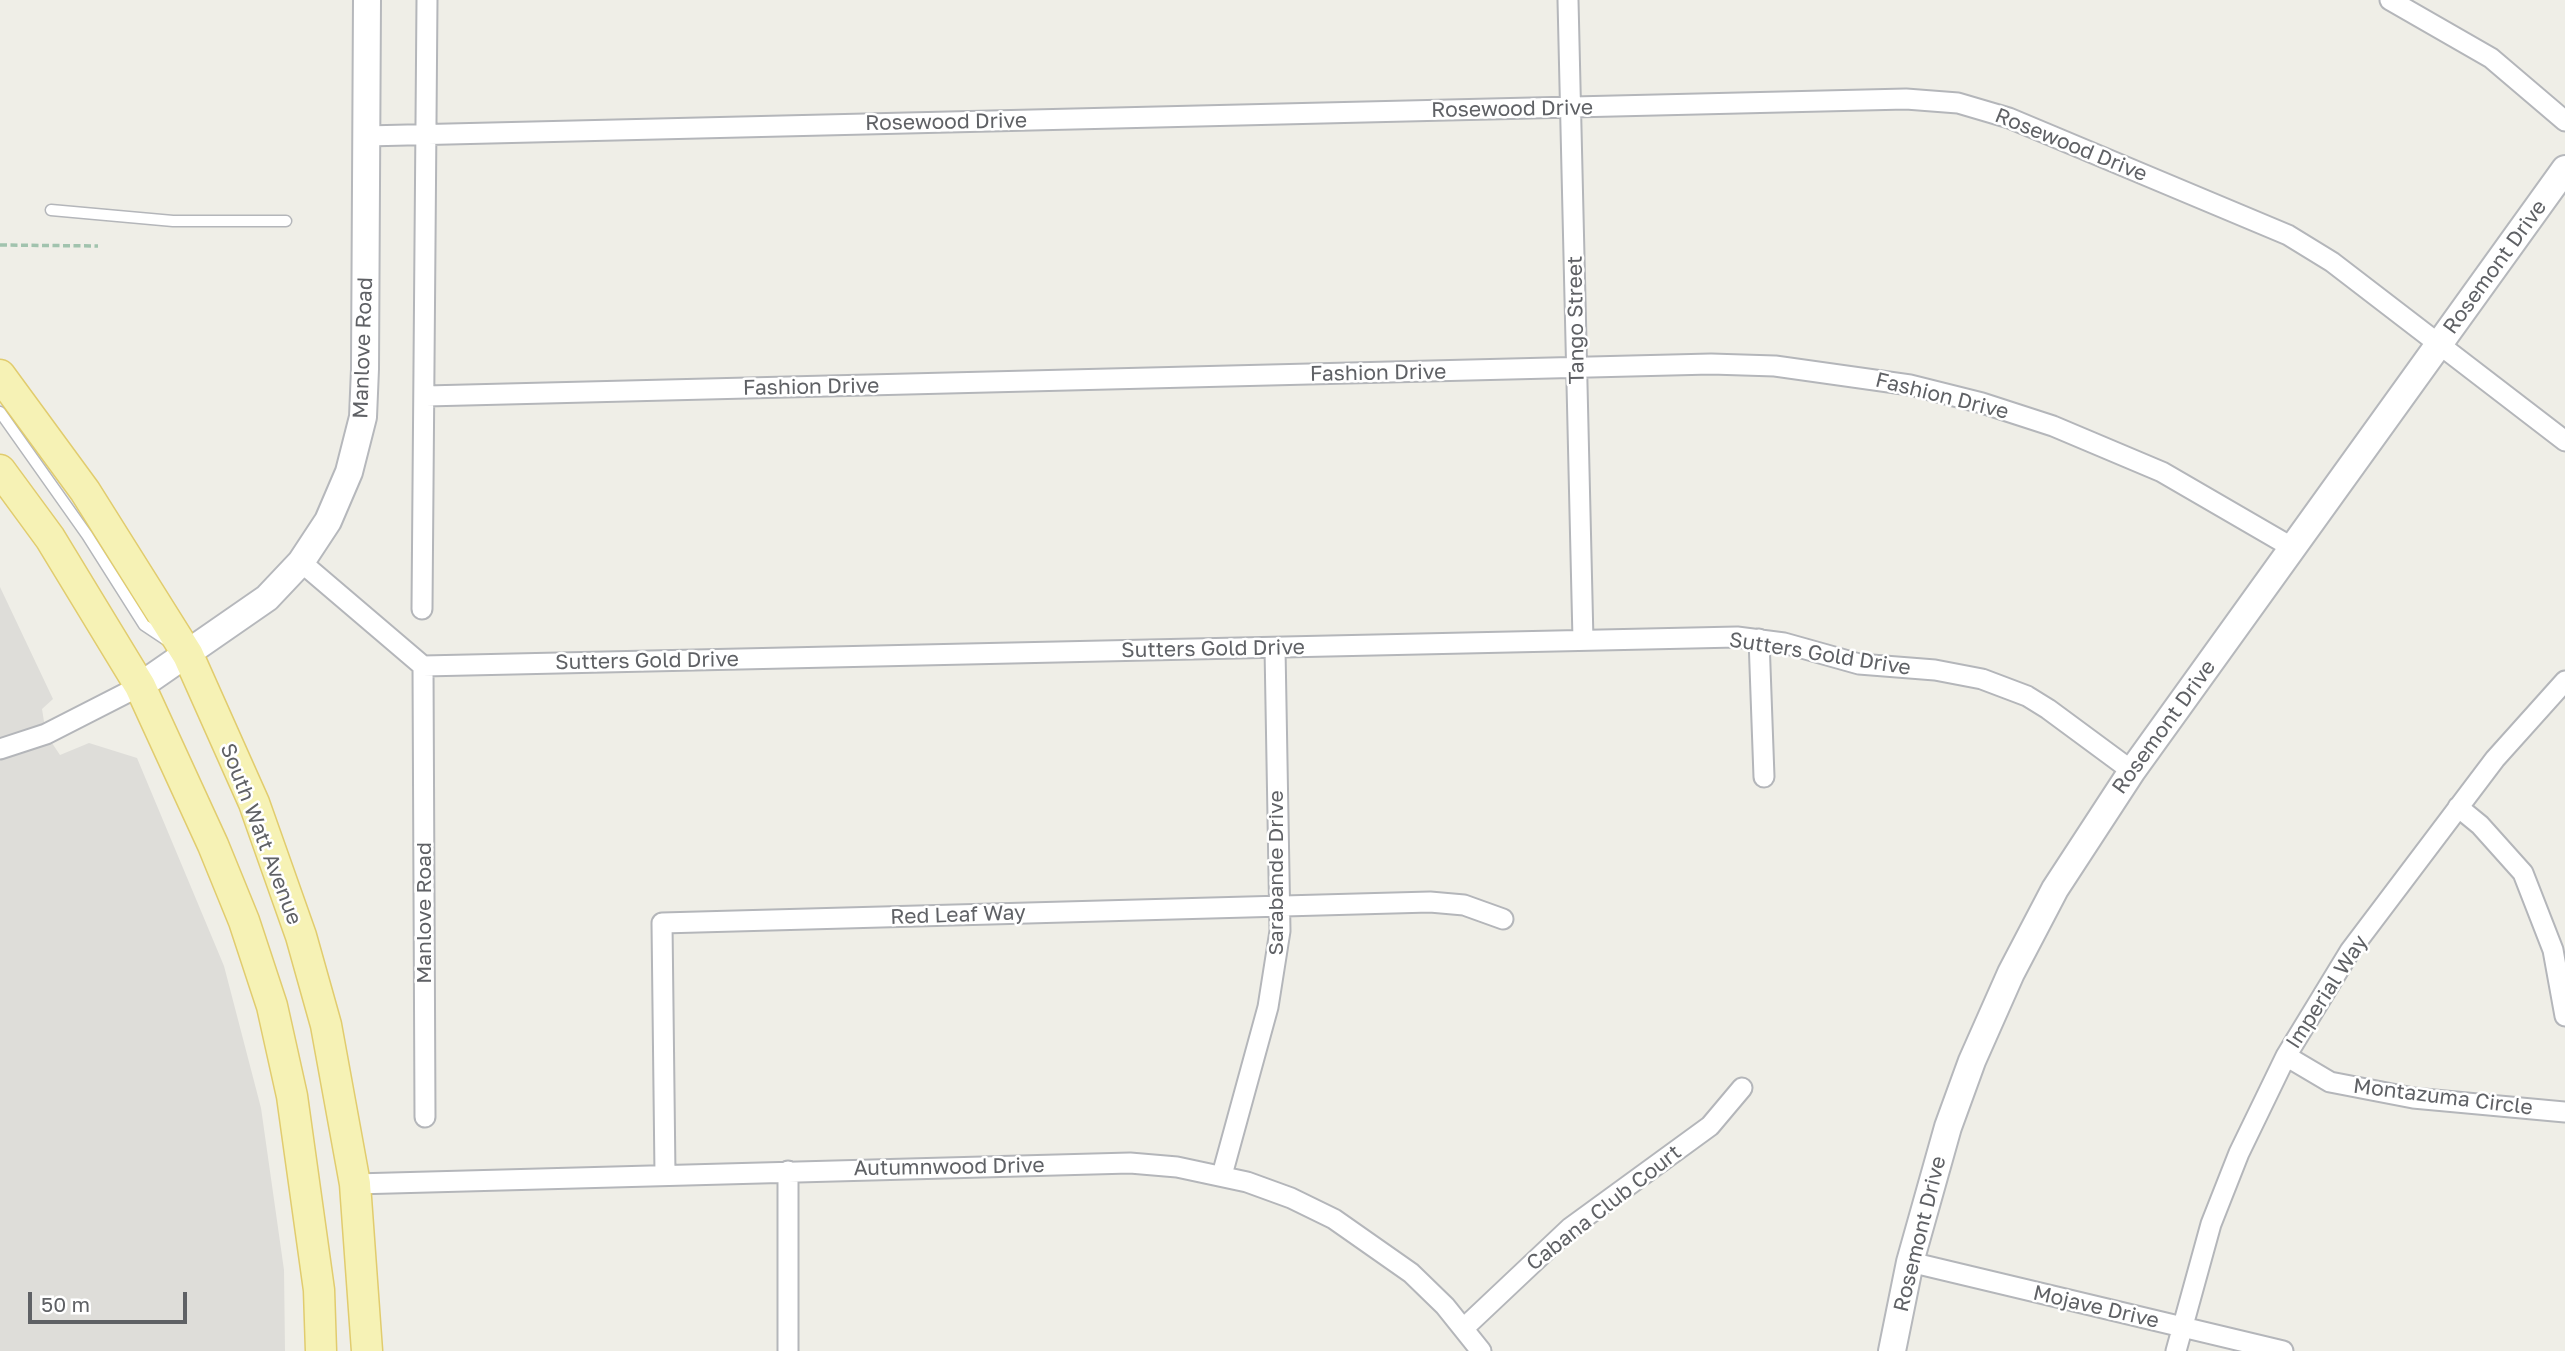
<!DOCTYPE html>
<html>
<head>
<meta charset="utf-8">
<style>
  body { margin:0 }
  #map { position:relative; width:2565px; height:1351px; overflow:hidden; background:#efeee7; font-family:"Golos Text",sans-serif }
  canvas { display:block }
  .scale { position:absolute; left:28px; top:1292px; width:159px; height:32px; box-sizing:border-box; border:4px solid #5f6165; border-top:0; padding-left:9px; font-size:21px; line-height:24px; white-space:nowrap; color:#5f6165; -webkit-text-stroke:5px #fff; paint-order:stroke }
</style>
</head>
<body>
<div id="map">
<canvas width="2565" height="1351"></canvas>
<div class="scale">50 m</div>
</div>
<script>
const g = document.querySelector('canvas').getContext('2d');
g.lineJoin = 'round';
function paint(path, color) { g.fillStyle = color; g.fill(path, 'evenodd'); }
const shape = rows => new Path2D(rows.map(r => 'M' + r).join(''));
function strokePath(path, color, width, dash) { g.strokeStyle = color; g.lineWidth = width; g.lineCap = dash ? 'butt' : 'round'; g.setLineDash(dash || []); g.stroke(path); }
function drawText(font, color, halo, rows, align = 'center') {
  g.font = font + ' "Golos Text",sans-serif'; g.lineWidth = 5; g.setLineDash([]); g.textBaseline = 'middle'; g.strokeStyle = halo; g.fillStyle = color; for (const [text, x, y, turn = 0] of rows) {
    g.save(); g.translate(x, y); g.rotate((+turn || 0) * Math.PI / 180); g.textAlign = isNaN(turn) ? turn : align; if (halo) g.strokeText(text, 0, 0); g.fillText(text, 0, 0); g.restore();
  }
}
const industrial = shape([
  [0,587,53,699,42,709,46,734,60,755,89,743,137,758,224,966,261,1108,284,1270,285,1351,0,1351]
]);
const path = shape([
  [0,245,98,246]
]);
const lane = shape([
  [51,210,173,221,286,221],
  [0,412,87,535,144,625,168,641]
]);
const street = shape([
  [1568,0,1583,640],
  [2390,0,2491,58,2565,121],
  [366,136,1906,99,1958,103,2009,118,2288,235,2332,262,2565,441],
  [426,396,1711,364,1775,366,1910,385,1982,403,2053,426,2162,472,2293,548],
  [301,562,423,666,1737,637,1784,643,1859,664,1935,670,1982,679,2027,696,2048,709,2132,771],
  [422,609,427,0],
  [1759,639,1764,777],
  [423,666,425,1117],
  [0,749,46,734,140,686],
  [2458,807,2480,825,2523,873,2553,950,2565,1016],
  [2286,1056,2330,1082,2413,1098,2565,1112],
  [665,1175,662,923,1430,902,1464,905,1503,919],
  [1222,1175,1268,1007,1280,931,1275,648],
  [355,1184,1130,1163,1177,1167,1247,1182,1291,1198,1334,1219,1411,1273,1445,1306,1481,1351],
  [1910,1262,2283,1351],
  [1464,1328,1570,1228,1710,1126,1742,1088],
  [788,1351,788,1171],
  [2176,1351,2211,1224,2239,1153,2286,1056,2350,951,2495,759,2565,681]
]);
const secondary = shape([
  [140,686,267,598,301,562,328,521,349,472,363,417,365,369,367,0],
  [1892,1351,1910,1262,1948,1127,1972,1061,2011,973,2055,889,2132,771,2565,169]
]);
const primary = shape([
  [0,375,85,491,188,655,254,803,301,936,326,1025,355,1184,367,1351],
  [0,470,50,538,140,686,213,845,244,921,272,1006,292,1096,319,1290,321,1351]
]);
const streetNames = [
  ["Rosewood Drive",1512,109,-1],
  ["Rosewood Drive",946,122,-1],
  ["Rosewood Drive",2071,145,22],
  ["Rosemont Drive",2495,267,-54],
  ["Tango Street",1576,320,-91],
  ["Manlove Road",363,348,-88],
  ["Fashion Drive",1378,373,-1],
  ["Fashion Drive",811,387,-1],
  ["Fashion Drive",1942,396,14],
  ["Sutters Gold Drive",1213,649,-1],
  ["Sutters Gold Drive",1820,654,9],
  ["Sutters Gold Drive",647,661,-1],
  ["Rosemont Drive",2164,727,-54],
  ["South Watt Avenue",261,834,69],
  ["Sarabande Drive",1276,873,-90],
  ["Manlove Road",424,913,-90],
  ["Red Leaf Way",958,915,-2],
  ["Imperial Way",2327,992,-57],
  ["Montazuma Circle",2443,1097,7],
  ["Autumnwood Drive",949,1167,-1],
  ["Cabana Club Court",1604,1208,-38],
  ["Rosemont Drive",1920,1234,-76],
  ["Mojave Drive",2096,1307,13]
];
paint(industrial, '#deddd9');
strokePath(lane, '#b4b6ba', 13);
strokePath(street, '#b4b6ba', 23);
strokePath(secondary, '#b6b8bc', 30);
strokePath(primary, '#e1cc6e', 33);
strokePath(path, '#a1c3ae', 3.5, [7, 3.5]);
strokePath(lane, '#fff', 10);
strokePath(street, '#fff', 19);
strokePath(secondary, '#fff', 26);
strokePath(primary, '#f6f2b5', 30);
drawText('21px', '#5f6165', '#fff', streetNames);
</script>
</body>
</html>
